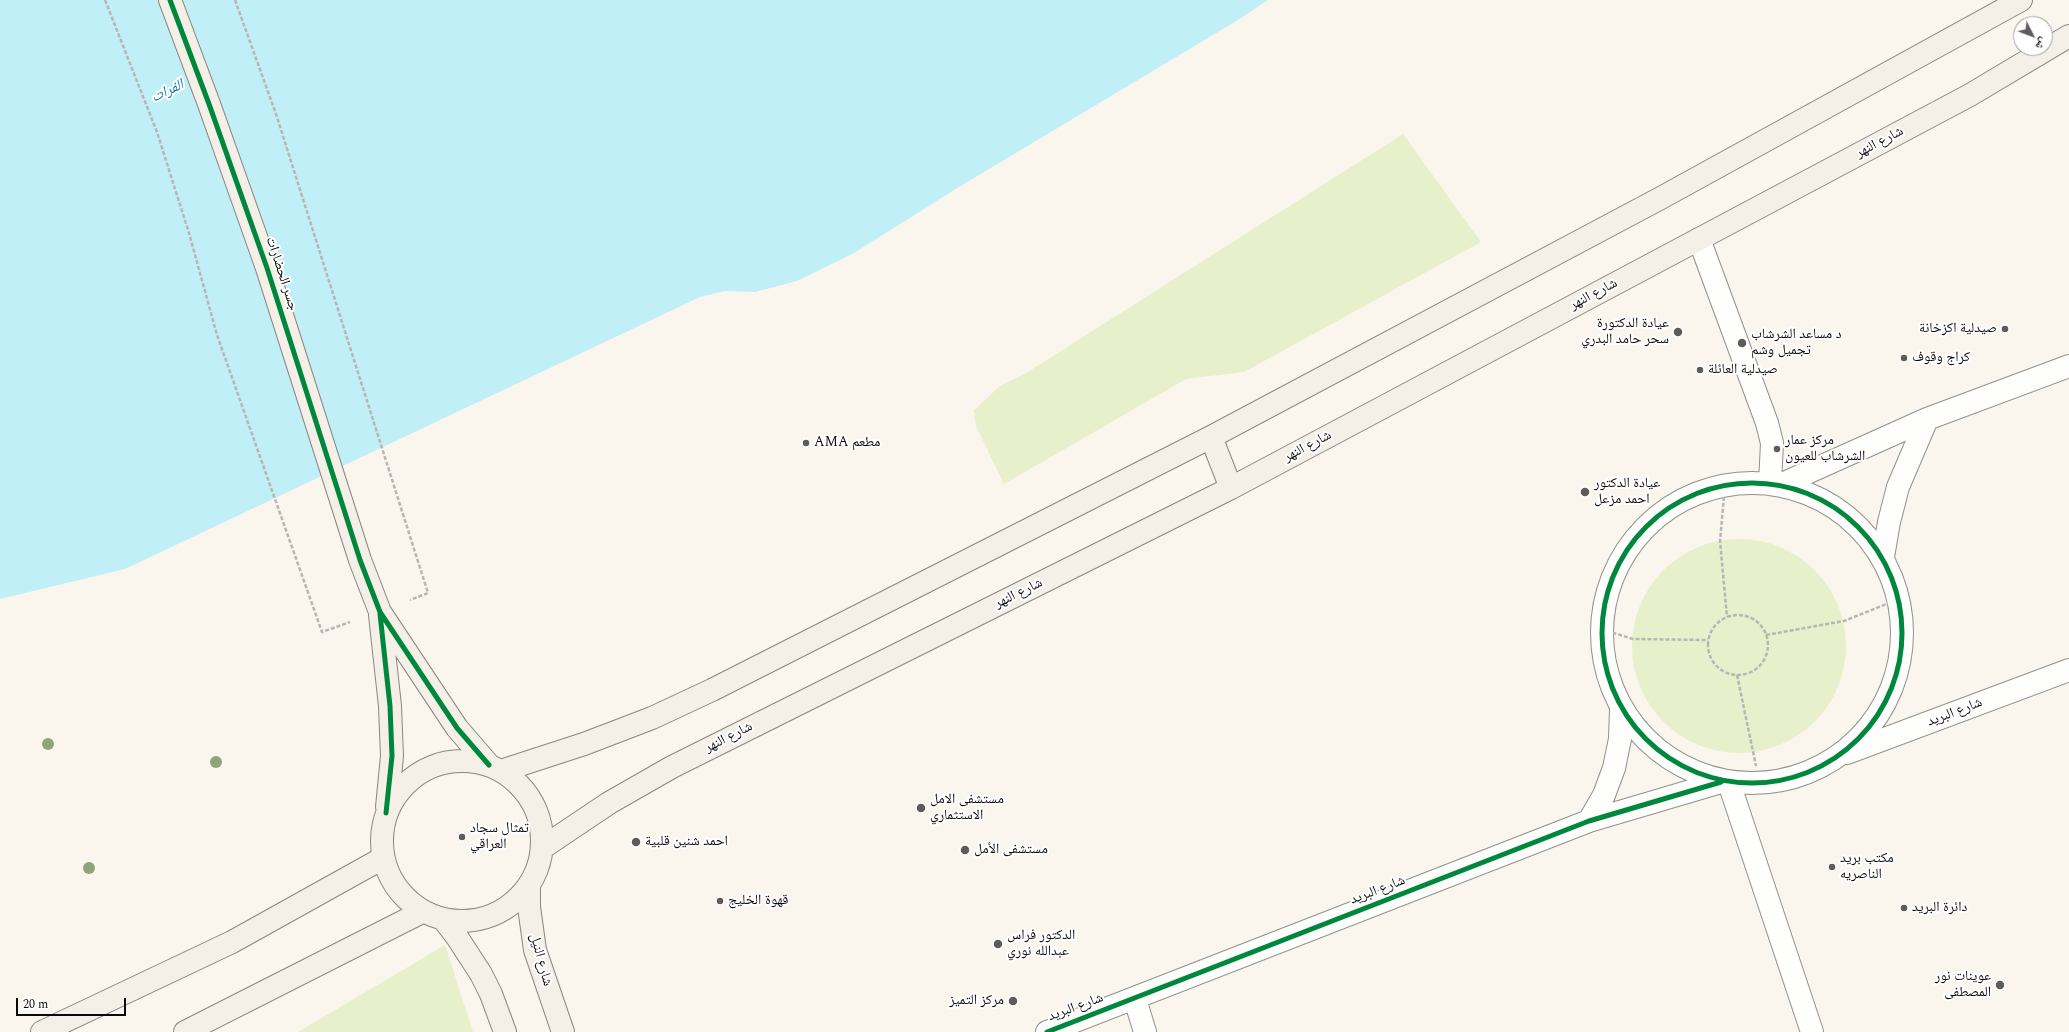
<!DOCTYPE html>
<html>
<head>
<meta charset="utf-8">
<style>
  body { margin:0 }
  #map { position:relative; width:2069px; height:1032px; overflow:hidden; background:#faf5ed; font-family:Spectral,"Noto Naskh Arabic",serif }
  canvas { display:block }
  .north { position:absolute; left:2013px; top:16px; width:40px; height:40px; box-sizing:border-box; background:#fff; border:1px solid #9d9d9d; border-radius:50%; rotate:132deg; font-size:11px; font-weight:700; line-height:16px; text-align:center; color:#0a0a0a }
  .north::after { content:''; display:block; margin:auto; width:14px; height:18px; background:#5e5c59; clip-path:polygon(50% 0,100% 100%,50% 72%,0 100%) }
  .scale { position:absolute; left:16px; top:998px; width:110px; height:18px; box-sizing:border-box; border:2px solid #0a0a0a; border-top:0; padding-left:5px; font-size:12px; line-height:14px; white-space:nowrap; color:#0a0a0a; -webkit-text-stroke:3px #fff; paint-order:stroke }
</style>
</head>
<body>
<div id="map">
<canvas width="2069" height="1032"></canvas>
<div class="north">ش</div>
<div class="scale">20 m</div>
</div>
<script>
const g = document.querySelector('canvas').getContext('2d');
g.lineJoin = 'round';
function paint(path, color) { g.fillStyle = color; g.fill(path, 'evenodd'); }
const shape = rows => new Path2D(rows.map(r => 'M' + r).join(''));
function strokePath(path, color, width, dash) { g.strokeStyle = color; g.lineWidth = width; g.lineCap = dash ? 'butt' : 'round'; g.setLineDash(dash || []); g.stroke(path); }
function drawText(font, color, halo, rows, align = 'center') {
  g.font = font + ' Spectral,"Noto Naskh Arabic",serif'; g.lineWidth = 4; g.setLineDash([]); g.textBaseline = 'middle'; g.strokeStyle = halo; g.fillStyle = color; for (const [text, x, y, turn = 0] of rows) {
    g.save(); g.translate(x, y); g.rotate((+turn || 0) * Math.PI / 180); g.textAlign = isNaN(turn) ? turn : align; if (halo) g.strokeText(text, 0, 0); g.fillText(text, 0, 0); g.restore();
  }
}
const green = shape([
  [1403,134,1481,242,1244,372,1186,379,1004,484,976,426,974,410,1001,385,1023,375],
  '1632 646a107 107 0 1 1 214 0a107 107 0 1 1-214 0Z',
  [445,945,473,1032,298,1032]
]);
const water = shape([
  [0,0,1268,0,1238,20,954,190,854,253,797,281,755,292,725,291,700,297,125,569,0,599]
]);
const path = shape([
  [105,0,157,132,189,233,217,335,322,632,350,622],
  [235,0,276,114,428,593,410,600],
  [1725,485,1720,541,1727,617],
  '1708 645a30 30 0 1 1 60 0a30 30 0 1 1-60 0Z',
  [1601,629,1633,639,1708,640],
  [1766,635,1844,621,1899,599],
  [1737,675,1756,766]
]);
const minor = shape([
  [1699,239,1767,423,1772,443,1770,483],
  '1602 633a150 150 0 1 1 300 0a150 150 0 1 1-300 0Z',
  [1780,485,1927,419,2069,366],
  [1883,557,1889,522,1898,487,1927,419],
  [1847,753,2069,670],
  [1729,783,1812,1032],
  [1589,821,1604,795,1614,768,1620,739,1621,710],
  [1135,999,1145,1032],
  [1047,1032,1589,821,1721,782]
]);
const secondary = shape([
  [170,0,209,104,267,268,360,560,380,612,457,728,489,765],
  [1211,437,1231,488],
  [380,615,390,706,392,756,387,807],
  '382 841a80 80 0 1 1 160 0a80 80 0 1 1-160 0Z',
  [501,771,584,744,652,718,712,690,1211,437,1659,199,2021,0],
  [542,848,609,803,672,767,1231,488,1970,95,2069,36],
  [529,885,529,907,535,950,563,1032],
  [444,920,457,937,481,974,491,994,505,1032],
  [42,1032,232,942,383,858],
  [185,1032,422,912]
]);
const cycleway = shape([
  [170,0,209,104,267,268,360,560,380,612,457,728,489,765],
  '1602 633a150 150 0 1 1 300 0a150 150 0 1 1-300 0Z',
  [380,614,390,706,392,756,386,813],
  [1047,1032,1589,821,1721,782]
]);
const trees = [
  [48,744],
  [216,762],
  [89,868]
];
const markers = [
  [2005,329,4,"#5e5c59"],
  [1678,332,5,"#5e5c59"],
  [1742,343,5,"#5e5c59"],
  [1904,358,4,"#5e5c59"],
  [1700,370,4,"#5e5c59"],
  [806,443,4,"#5e5c59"],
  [1777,449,4,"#5e5c59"],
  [1585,492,5,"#5e5c59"],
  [921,808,5,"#5e5c59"],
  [462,837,4,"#5e5c59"],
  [636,842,5,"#5e5c59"],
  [965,850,5,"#5e5c59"],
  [1832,867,4,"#5e5c59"],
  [720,901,4,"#5e5c59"],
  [1904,908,4,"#5e5c59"],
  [998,944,5,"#5e5c59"],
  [2000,985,5,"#5e5c59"],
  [1013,1001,5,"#5e5c59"]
];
const streetNames = [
  ["شارع النهر",1880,143,-28],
  ["جسر الحضارات",281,274,72],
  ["شارع النهر",1594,295,-28],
  ["شارع النهر",1308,447,-28],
  ["شارع النهر",1019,594,-26],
  ["شارع البريد",1955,713,-21],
  ["شارع النهر",729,738,-27],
  ["شارع البريد",1378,891,-21],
  ["شارع النيل",540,960,75],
  ["شارع البريد",1076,1008,-20]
];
const poiNames = [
  ["عيادة الدكتورة",1669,324,"right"],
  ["سحر حامد البدري",1669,340,"right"],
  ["صيدلية اكزخانة",1997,329,"right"],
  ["د مساعد الشرشاب",1751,335],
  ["تجميل وشم",1751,351],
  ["كراج وقوف",1912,358],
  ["صيدلية العائلة",1708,370],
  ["مركز عمار",1785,441],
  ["الشرشاب للعيون",1785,457],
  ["AMA مطعم",814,443],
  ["عيادة الدكتور",1594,484],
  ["احمد مزعل",1594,500],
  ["مستشفى الامل",930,800],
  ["الاستثماري",930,816],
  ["تمثال سجاد",470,829],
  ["العراقي",470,845],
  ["احمد شنين قلبية",645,842],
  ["مستشفى الأمل",974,850],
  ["مكتب بريد",1840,859],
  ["الناصريه",1840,875],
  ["قهوة الخليج",728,901],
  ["دائرة البريد",1912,908],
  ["ﺍﻟﺪﻛﺘﻮﺭ ﻓﺮﺍﺱ",1007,936],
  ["ﻋﺒﺪﺍﻟﻠﻪ ﻧﻮﺭﻱ",1007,952],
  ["عوينات نور",1991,977,"right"],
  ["المصطفى",1991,993,"right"],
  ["مركز التميز",1004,1001,"right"]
];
const waterNames = [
  ["الفرات",168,92,-26]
];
paint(green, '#e8f0cb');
paint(water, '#c1eff7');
strokePath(minor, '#92908c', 24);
strokePath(secondary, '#898683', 24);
strokePath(path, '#b7b6b5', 2.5, [4, 2]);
strokePath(minor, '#fefefc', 22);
strokePath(secondary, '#f4f0e7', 22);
strokePath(cycleway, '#00873e', 5);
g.fillStyle = '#8ea677';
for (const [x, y] of trees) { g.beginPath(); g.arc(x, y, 6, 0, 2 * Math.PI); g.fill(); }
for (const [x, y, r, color] of markers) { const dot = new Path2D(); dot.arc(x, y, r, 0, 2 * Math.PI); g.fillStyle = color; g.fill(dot); strokePath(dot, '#fff', 1.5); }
drawText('14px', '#0a0a0a', '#fff', streetNames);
drawText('14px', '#0a0a0a', '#fff', poiNames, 'left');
drawText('italic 15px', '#0b7fa5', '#fff', waterNames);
</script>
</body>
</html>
